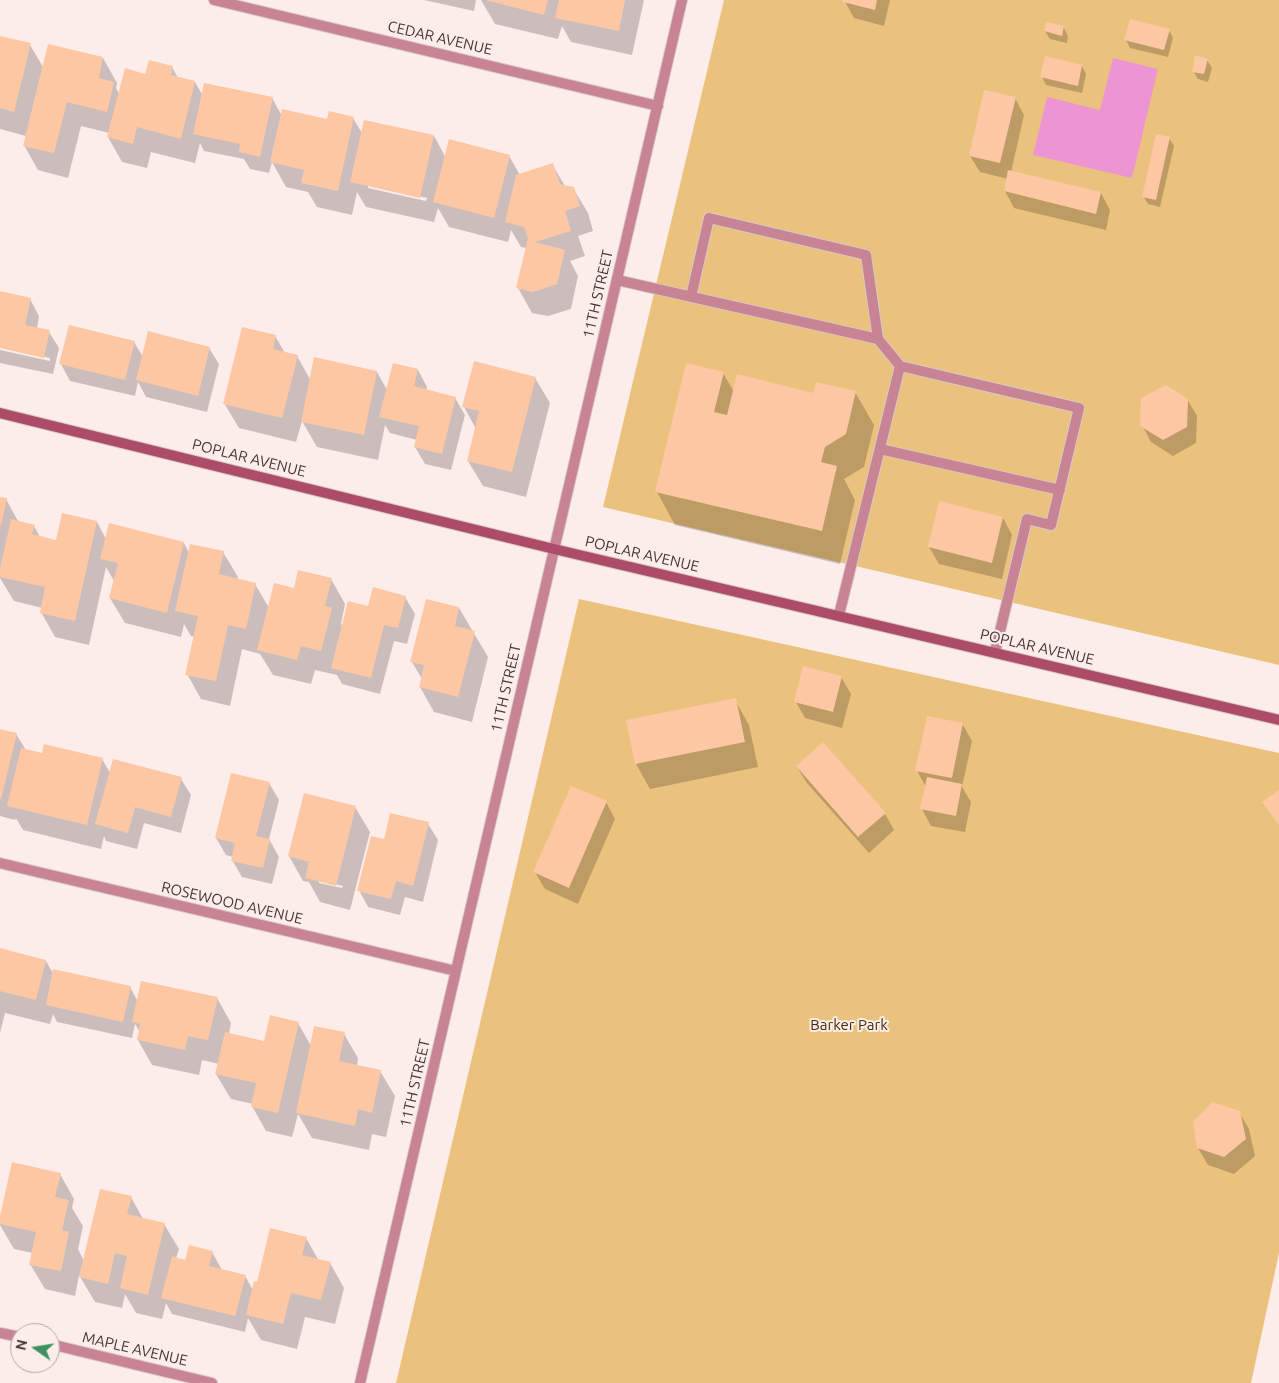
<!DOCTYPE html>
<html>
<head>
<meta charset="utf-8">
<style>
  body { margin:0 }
  #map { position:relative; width:1279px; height:1383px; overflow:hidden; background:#fdedea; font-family:Ubuntu,sans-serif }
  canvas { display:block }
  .north { position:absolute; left:10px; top:1323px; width:50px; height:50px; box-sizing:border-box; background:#fdedea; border:1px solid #b2a5a2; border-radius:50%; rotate:283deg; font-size:14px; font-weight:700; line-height:20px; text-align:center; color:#423836 }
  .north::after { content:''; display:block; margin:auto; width:18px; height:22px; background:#3e9162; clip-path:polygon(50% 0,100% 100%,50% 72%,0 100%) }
</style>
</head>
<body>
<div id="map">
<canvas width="1279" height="1383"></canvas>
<div class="north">N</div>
</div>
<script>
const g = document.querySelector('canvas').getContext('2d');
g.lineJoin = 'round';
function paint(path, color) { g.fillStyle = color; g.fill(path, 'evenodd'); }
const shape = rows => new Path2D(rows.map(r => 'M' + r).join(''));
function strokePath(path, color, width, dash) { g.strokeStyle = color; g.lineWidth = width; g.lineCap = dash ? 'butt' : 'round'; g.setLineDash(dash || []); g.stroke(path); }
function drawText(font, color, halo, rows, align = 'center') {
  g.font = font + ' Ubuntu,sans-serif'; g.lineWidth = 4; g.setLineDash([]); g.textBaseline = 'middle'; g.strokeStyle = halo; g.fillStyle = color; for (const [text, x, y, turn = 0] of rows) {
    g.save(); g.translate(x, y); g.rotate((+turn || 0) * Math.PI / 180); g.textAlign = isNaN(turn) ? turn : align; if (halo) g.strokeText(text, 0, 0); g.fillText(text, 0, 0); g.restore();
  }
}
const green = shape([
  [724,0,1279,0,1279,665,603,507],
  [579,599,1279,753,1279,1253,1251,1383,396,1383]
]);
const water = shape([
  [1113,58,1158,69,1132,178,1033,155,1047,97,1100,110]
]);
const shadow = shape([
  [424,0,476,0,474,11],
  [481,0,644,0,632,55,571,42,562,26,558,39,495,24],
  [844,0,890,0,884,26,854,18],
  [1064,28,1068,36,1067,43,1050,39,1045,31],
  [1169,30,1173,38,1168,57,1130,48,1126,40],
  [0,37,30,45,43,67,103,58,117,83,116,88,119,94,146,75,172,67,178,78,195,82,203,96,272,98,282,116,328,121,353,118,362,133,434,136,446,158,509,156,520,175,552,164,565,186,573,188,588,213,593,231,578,236,585,256,570,261,578,276,571,309,548,316,532,313,518,288,527,248,521,247,511,230,508,242,449,227,438,208,434,222,366,207,357,192,352,215,317,207,308,192,286,187,272,162,269,173,250,169,244,159,204,151,200,143,195,163,151,152,147,168,122,162,108,137,109,133,81,126,68,178,38,170,24,145,26,136,0,129],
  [368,185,427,198,426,201,368,188],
  [1207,60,1212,68,1208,82,1198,79,1193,71],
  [1082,66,1086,74,1082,93,1046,85,1042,77],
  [1015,98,1024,115,1011,172,1101,193,1110,210,1106,230,1014,208,1005,191,1008,179,980,172,970,156],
  [1169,138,1174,146,1160,207,1148,204,1143,196],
  [0,293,30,299,39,316,37,329,49,332,59,348,53,374,0,363,0,350,50,361,50,358,0,347],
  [275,336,285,353,297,356,311,381,377,372,387,390,418,370,427,387,426,391,455,398,465,415,451,470,425,464,415,447,417,440,390,433,385,425,378,460,317,447,302,421,296,442,239,428,224,403],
  [134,342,143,357,209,348,219,364,207,412,146,397,138,382,135,396,70,381,61,364],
  [723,373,734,392,814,394,855,392,874,425,864,467,844,479,855,500,840,564,675,525,657,492],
  [535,378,550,403,526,497,483,486,468,461,476,429,464,407],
  [1187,399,1197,416,1196,443,1173,456,1151,442,1142,425],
  [0,498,6,499,19,523,34,526,40,537,56,541,97,522,106,539,184,543,189,553,223,552,238,577,237,580,255,584,269,608,295,589,331,579,345,604,341,624,343,628,369,607,405,597,415,614,407,644,394,641,380,694,342,684,337,675,315,670,311,684,273,675,260,654,242,649,230,706,201,699,187,674,195,637,191,636,184,624,181,637,125,623,110,598,114,581,106,567,89,645,55,637,41,612,42,608,14,601,0,578],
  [1003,518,1012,535,1002,579,939,564,929,547],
  [459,608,488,657,472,722,434,712,420,687,422,679,412,662],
  [841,677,851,694,842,728,805,718,796,702],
  [735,700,749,725,758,767,650,789,636,764],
  [963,725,972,741,962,787,971,802,965,832,931,826,922,809,926,787,917,771],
  [0,730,16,734,26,750,43,754,102,759,110,773,181,779,191,795,181,833,144,823,137,849,106,841,104,836,101,849,23,830,16,818,15,820,0,816],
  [797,767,885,814,894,830,869,853,807,783],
  [269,783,279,800,269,839,279,857,272,884,242,877,232,860,233,857,226,855,216,838],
  [606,802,615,819,578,904,545,889,535,872],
  [355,807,370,832,350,910,320,902,309,882,303,881,289,856],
  [319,880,343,886,342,888,319,883],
  [428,824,438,840,423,902,405,897,400,915,368,907,359,890,384,841],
  [0,950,46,961,54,975,130,987,138,1002,217,998,231,1023,229,1034,265,1043,298,1023,311,1046,344,1034,358,1058,357,1066,380,1071,395,1096,386,1137,372,1134,369,1150,312,1138,298,1114,292,1137,266,1131,252,1106,253,1104,231,1099,216,1074,219,1064,202,1060,199,1075,152,1065,138,1040,140,1032,135,1024,132,1038,57,1022,53,1014,50,1024,5,1013,0,1033],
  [1239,1112,1249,1129,1255,1156,1234,1174,1208,1165,1198,1148],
  [60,1174,74,1199,72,1208,83,1226,78,1249,84,1261,131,1197,143,1219,164,1224,179,1249,176,1258,186,1261,212,1252,222,1270,245,1276,253,1290,306,1238,319,1261,330,1263,344,1288,335,1324,305,1317,297,1349,261,1340,248,1318,245,1332,172,1314,166,1303,162,1319,136,1313,125,1294,122,1308,95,1302,79,1275,75,1296,45,1289,30,1264,33,1253,14,1249,0,1225,0,1221]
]);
const building = shape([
  [486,0,548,0,544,15],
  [559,0,625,0,619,31,555,18],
  [843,0,877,0,875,10,843,2],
  [1130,19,1170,29,1164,50,1124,40],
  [1046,22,1064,26,1062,36,1044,31],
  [0,36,31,43,14,112,0,108],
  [48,44,103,57,99,78,114,82,107,112,67,102,54,153,23,146],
  [1195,55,1208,59,1204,74,1192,72],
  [1045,56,1082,65,1078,86,1040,77],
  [149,60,173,66,171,75,195,81,181,139,137,127,133,144,107,137,125,68,145,74],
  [204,83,273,97,260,157,239,152,240,144,193,134],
  [984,90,1016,97,1000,163,969,156],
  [282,109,327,119,329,111,354,117,338,191,301,183,304,170,270,162],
  [364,120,434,135,420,198,350,182],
  [1156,134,1170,137,1156,200,1142,197],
  [449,139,510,155,494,218,433,202],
  [553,163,560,184,574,187,580,206,565,211,571,231,535,242,565,250,557,284,533,292,516,288,528,238,524,227,505,222,516,175],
  [1008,170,1101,192,1096,214,1004,191],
  [0,291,31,298,25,325,50,330,44,358,0,348],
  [69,325,135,341,125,380,59,364],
  [242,327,276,335,273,349,298,355,282,418,223,404],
  [148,331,210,347,198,396,136,380],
  [314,357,377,371,364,435,301,422],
  [474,361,536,377,512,472,467,461,479,411,462,407],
  [393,363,418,369,414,386,456,397,442,454,414,447,419,426,379,417],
  [686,363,724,372,714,412,727,415,737,374,813,393,816,382,856,391,846,434,825,447,821,462,837,466,822,531,655,492],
  [1166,385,1188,399,1187,427,1163,440,1140,426,1141,398],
  [0,497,7,498,1,526,0,525],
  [939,501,1003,517,992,563,928,547],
  [62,513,97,521,75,621,40,613,45,587,0,577,0,569,11,519,35,525,32,534,56,540],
  [109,523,184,542,167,613,109,598,118,563,100,559],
  [190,544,224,551,219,574,256,583,246,629,228,625,216,681,185,675,198,616,175,611],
  [298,570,332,578,325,606,332,608,321,651,301,646,297,660,257,650,274,583,294,588],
  [373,587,406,596,398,628,384,625,371,678,331,668,348,601,368,606],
  [426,599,459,607,455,626,475,631,458,697,419,687,424,665,410,662],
  [803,666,842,676,833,712,794,702],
  [736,698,745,742,635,764,626,720],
  [927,716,963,723,952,778,915,771],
  [0,729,17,733,1,799,0,799],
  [823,742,886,813,858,837,796,766],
  [44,744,103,758,87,825,7,806,21,748,42,753],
  [113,759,182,777,171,817,135,807,128,833,95,824],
  [231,773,270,782,256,836,270,839,263,868,231,861,235,843,215,838],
  [927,777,962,784,956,816,920,809],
  [571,786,607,801,569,888,533,872],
  [1279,790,1279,825,1262,802],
  [304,793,356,806,336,886,305,878,309,862,288,856],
  [390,813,429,822,413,886,396,881,391,899,357,891,371,836,384,839],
  [0,948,46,960,36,1000,0,991],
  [53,969,131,986,123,1022,46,1005],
  [141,981,218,997,208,1040,188,1036,185,1050,137,1040,140,1024,132,1022],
  [270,1015,299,1022,278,1113,251,1107,256,1083,215,1074,225,1032,264,1041],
  [314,1026,345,1032,339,1061,381,1070,372,1113,358,1109,355,1126,296,1113],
  [1212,1102,1240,1111,1246,1139,1224,1157,1197,1148,1193,1122],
  [12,1162,61,1173,55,1197,69,1200,62,1230,69,1232,61,1271,29,1265,36,1232,0,1224,0,1216],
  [100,1189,132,1196,127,1214,165,1223,148,1295,120,1288,127,1256,115,1253,108,1284,79,1277],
  [270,1228,307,1237,302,1255,331,1262,321,1300,291,1293,283,1324,246,1315,254,1281,257,1282],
  [189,1245,213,1251,209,1266,246,1275,235,1316,161,1298,172,1256,185,1260]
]);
const service = shape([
  [617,280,878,339],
  [691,297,709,218,866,255,878,339,900,366,1079,408,1051,525,1027,519,995,652],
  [880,449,1060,490],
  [839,615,900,366]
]);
const minor = shape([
  [214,0,658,106],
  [0,863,456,971],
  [0,1333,20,1337],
  [50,1344,212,1383],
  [360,1383,682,0]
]);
const secondary = shape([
  [0,413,554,549,1279,720]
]);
const streetNames = [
  ["CEDAR AVENUE",440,38,13],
  ["11TH STREET",598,294,-77],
  ["POPLAR AVENUE",249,458,14],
  ["POPLAR AVENUE",642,554,13],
  ["POPLAR AVENUE",1037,647,13],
  ["11TH STREET",506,688,-77],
  ["ROSEWOOD AVENUE",232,903,13],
  ["11TH STREET",415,1083,-77],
  ["MAPLE AVENUE",135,1349,13]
];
const parkNames = [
  ["Barker Park",849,1025]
];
paint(green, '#ebc27d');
paint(water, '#ed95d2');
paint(shadow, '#0003');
paint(building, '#fdc7a3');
strokePath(service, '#d8c9c6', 12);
strokePath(minor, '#d8c9c6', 12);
strokePath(secondary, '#d8c9c6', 12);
strokePath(service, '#c88494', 10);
strokePath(minor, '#c88494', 10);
strokePath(secondary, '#ac4c68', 10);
drawText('15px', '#423836', '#fdedea', streetNames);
drawText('15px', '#432e03', '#fdedea', parkNames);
</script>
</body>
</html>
